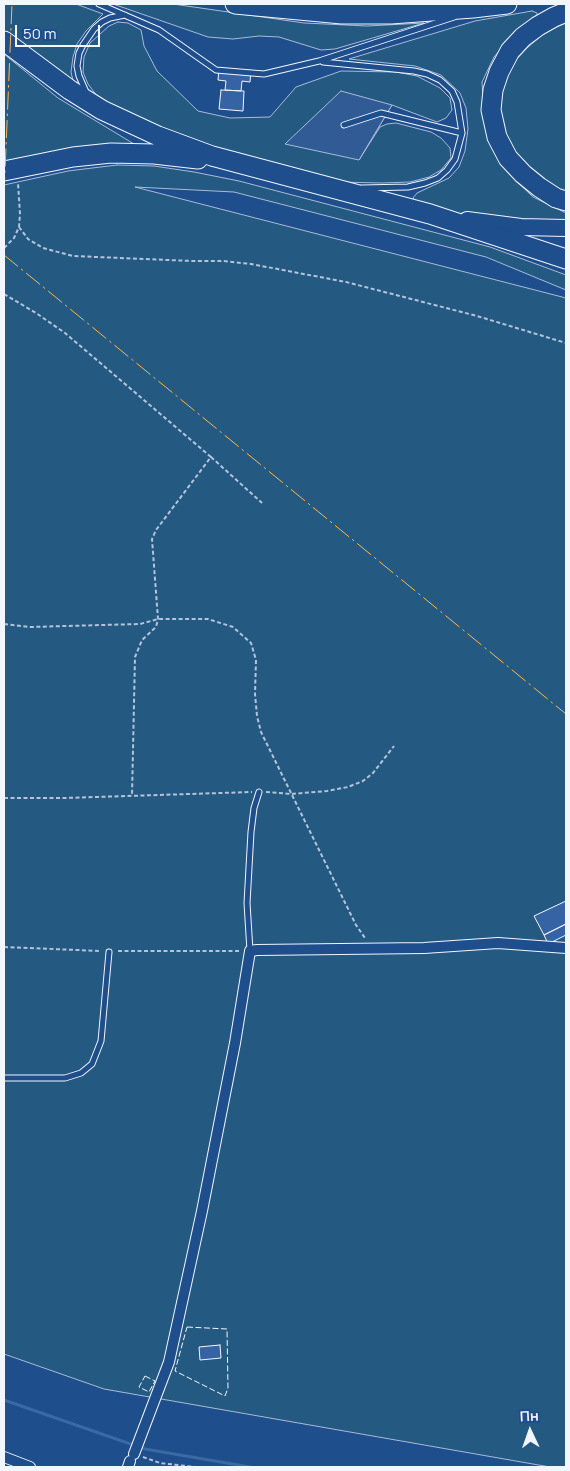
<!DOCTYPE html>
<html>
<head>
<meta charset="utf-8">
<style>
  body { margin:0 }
  #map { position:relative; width:570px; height:1471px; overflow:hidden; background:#1f4e8c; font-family:Manrope,sans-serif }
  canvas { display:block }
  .frame { position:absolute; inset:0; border:5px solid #f2f6ff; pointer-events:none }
  .north { position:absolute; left:505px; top:1406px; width:50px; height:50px; -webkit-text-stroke:4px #1f4e8c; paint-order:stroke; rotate:357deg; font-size:14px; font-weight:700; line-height:20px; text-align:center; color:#f2f6ff }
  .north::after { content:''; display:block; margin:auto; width:18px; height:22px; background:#f2f6ff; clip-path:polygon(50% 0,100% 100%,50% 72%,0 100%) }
  .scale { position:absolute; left:15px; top:25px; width:85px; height:22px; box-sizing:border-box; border:2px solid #f2f6ff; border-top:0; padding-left:6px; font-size:15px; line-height:18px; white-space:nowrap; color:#f2f6ff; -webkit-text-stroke:4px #1f4e8c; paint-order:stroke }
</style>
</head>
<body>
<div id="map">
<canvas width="570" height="1471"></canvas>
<div class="frame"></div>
<div class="north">Пн</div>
<div class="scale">50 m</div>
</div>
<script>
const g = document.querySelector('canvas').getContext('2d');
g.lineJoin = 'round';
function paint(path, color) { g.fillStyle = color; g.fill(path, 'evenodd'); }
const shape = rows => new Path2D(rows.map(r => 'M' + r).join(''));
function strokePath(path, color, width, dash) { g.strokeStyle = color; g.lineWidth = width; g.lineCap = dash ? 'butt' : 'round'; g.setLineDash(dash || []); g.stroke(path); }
const green = shape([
  [4,4,76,4,103,14,86,31,77,44,73,57,71,72,74,85,4,32,4,4],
  [113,4,173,4,304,23,367,26,424,23,335,49,321,50,279,37,259,36,233,39,208,37,113,4],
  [532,11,537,13,537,17,510,38,494,57,482,82,484,112,489,139,508,173,533,197,566,213,566,221,475,217,429,208,416,204,413,198,417,193,449,178,459,167,465,151,468,129,466,108,460,93,441,75,415,66,349,59,475,21,532,11],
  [118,22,128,23,141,30,144,46,157,71,198,111,230,118,270,117,296,87,341,71,396,72,417,76,440,88,450,98,452,110,446,118,437,122,392,105,359,160,380,127,387,124,396,123,431,132,441,138,450,148,451,158,441,170,429,177,410,182,382,183,336,182,202,146,133,119,97,96,88,84,83,72,84,57,90,43,109,26,118,22],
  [566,23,566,197,533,178,503,136,498,109,504,79,514,62,527,48,547,31,566,23],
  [4,54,58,98,134,144,109,144,66,149,4,163,4,54],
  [117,165,154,166,194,172,239,181,490,247,566,275,566,290,486,257,234,192,135,187,566,298,566,1467,550,1467,104,1389,4,1354,4,185,68,171,117,165]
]);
const parking = shape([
  [341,91,392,105,359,160,285,144,341,91]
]);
const stream = shape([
  [4,1400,145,1449,250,1467]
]);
const building = shape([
  [219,69,251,71,250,82,242,81,241,91,225,90,226,81,218,80,219,69],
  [221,90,244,91,243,111,219,109,221,90],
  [566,901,566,924,544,935,534,916,566,901],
  [566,924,566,935,548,944,544,935,566,924],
  [220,1345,221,1358,200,1360,199,1347,220,1345]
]);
const path = shape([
  [19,227,28,239,43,248,73,256,192,261,223,261,251,264,346,282,477,316,566,343],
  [4,248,14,238,19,227,20,214,18,183],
  [4,294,36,313,65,333,211,457,156,530,152,539,158,619,156,627,142,640,135,657,132,796],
  [211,457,262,503],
  [4,624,30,627,102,625,140,624,158,619,208,619,233,627,251,643,256,660,255,694,257,716,261,732,356,925,365,938],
  [266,792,291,794,327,791,348,787,363,781,373,773,394,746],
  [4,798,64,798,252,792],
  [4,947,101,951],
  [118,951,240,951],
  [143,1457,160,1463,195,1467]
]);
const lane = shape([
  [99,4,159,30,216,70,264,74,319,61,454,17],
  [323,62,414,71,427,74,440,80,452,91,457,102,462,133,455,159,447,170,438,178,425,183,408,187,362,188],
  [86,92,79,76,77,66,79,53,83,45,94,29,102,22,110,18,125,15],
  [344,125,381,113,462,133],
  [250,951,247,903,251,832,254,808,259,792],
  [4,1078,65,1078,81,1073,92,1064,101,1041,109,952]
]);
const street = shape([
  [134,1454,169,1362,202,1211,235,1043,250,951,257,950,424,948,498,943,566,948],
  [4,1457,30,1467],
  [128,1467,130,1461]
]);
const primary = shape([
  [467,220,521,227,566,228]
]);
const highway = shape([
  [235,4,342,14,391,14,473,8,507,4],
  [566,12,554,17,538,26,523,37,510,51,499,72,493,90,491,110,497,137,508,158,523,174,539,187,556,198,566,201],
  [4,41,70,90,102,110,158,136,212,156,430,214,566,259],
  [4,171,73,157,111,153,154,154,198,159]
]);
const fence = shape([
  [187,1327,227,1329,228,1388,225,1396,175,1371,187,1327],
  [145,1376,155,1381,149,1392,139,1387,145,1376]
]);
const power = shape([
  [4,195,12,4],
  [4,255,566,714]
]);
paint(green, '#245a82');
strokePath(green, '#a8bbd7', 1);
paint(parking, '#305b95');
strokePath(parking, '#a8bbd7', 1);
strokePath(stream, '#3b69a3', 3);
paint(building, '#3563a3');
strokePath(building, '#f2f6ff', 1);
strokePath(lane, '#f2f6ff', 7);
strokePath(street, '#f2f6ff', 12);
strokePath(primary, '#f2f6ff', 18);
strokePath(highway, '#f2f6ff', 21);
strokePath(path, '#b3c4dc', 2, [4, 2.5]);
strokePath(lane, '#1f4e8c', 5);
strokePath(street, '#1f4e8c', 10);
strokePath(primary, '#1f4e8c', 16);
strokePath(highway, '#1f4e8c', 19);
strokePath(fence, '#f2f6ff', 1, [6, 2.5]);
strokePath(power, '#ffb74d', 1, [18, 4, 2.5, 4]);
</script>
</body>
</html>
